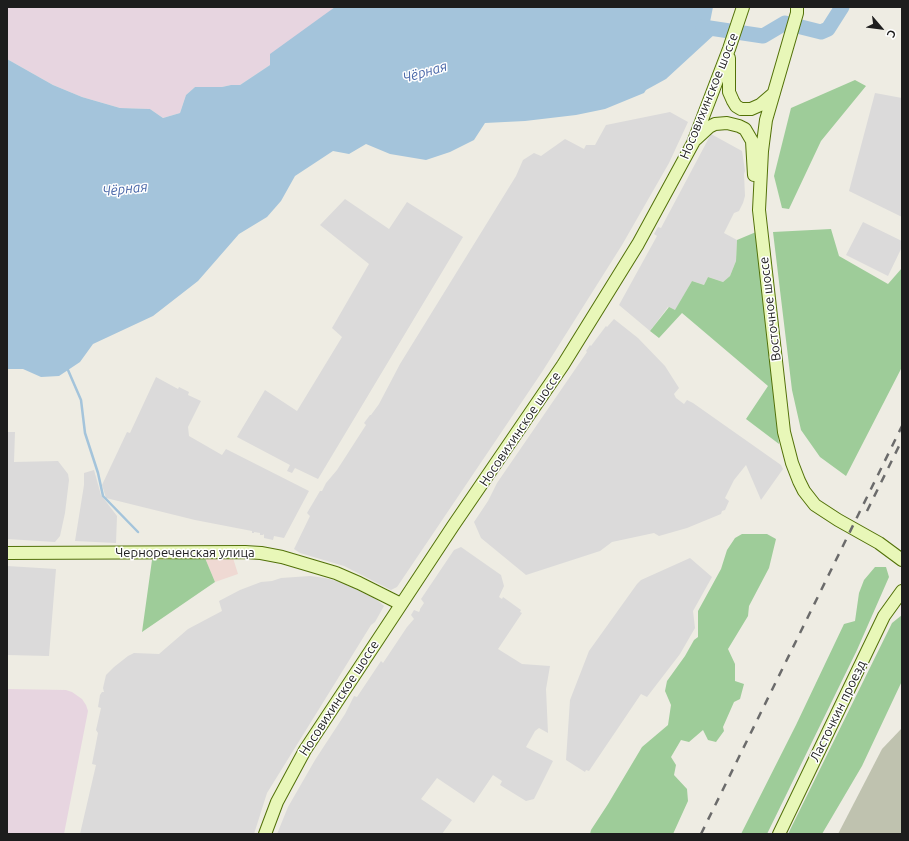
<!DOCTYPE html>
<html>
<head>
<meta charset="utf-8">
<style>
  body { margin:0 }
  #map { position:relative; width:909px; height:841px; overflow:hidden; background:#eeece3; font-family:Ubuntu,sans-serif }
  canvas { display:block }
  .frame { position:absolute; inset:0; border:8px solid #1d1d1d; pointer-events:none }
  .north { position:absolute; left:861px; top:8px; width:40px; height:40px; -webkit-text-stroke:3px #fff; paint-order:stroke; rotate:118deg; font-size:11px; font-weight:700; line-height:16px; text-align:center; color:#1d1d1d }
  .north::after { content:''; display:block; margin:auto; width:14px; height:18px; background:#1d1d1d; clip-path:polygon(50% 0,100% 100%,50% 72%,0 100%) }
</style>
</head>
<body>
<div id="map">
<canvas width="909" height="841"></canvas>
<div class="frame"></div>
<div class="north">С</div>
</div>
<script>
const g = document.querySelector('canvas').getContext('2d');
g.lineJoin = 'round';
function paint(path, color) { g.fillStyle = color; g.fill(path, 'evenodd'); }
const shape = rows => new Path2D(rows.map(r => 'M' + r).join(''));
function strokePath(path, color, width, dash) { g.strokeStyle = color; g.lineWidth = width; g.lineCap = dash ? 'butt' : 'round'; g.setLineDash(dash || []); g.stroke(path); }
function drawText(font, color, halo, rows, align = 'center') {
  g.font = font + ' Ubuntu,sans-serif'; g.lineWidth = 3; g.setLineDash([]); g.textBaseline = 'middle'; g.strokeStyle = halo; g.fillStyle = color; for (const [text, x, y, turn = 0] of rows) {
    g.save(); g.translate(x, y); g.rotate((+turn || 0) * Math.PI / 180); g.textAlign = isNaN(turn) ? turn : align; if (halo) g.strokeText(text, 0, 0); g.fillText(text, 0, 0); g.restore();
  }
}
const residential = shape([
  [875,93,902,98,902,217,849,191],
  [670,112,688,122,669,163,622,245,542,372,397,587,391,590,344,566,300,553,294,549,310,516,307,513,320,491,322,491,326,483,337,470,366,425,364,423,370,415,371,415,379,404,400,364,516,176,523,160,534,153,541,156,565,139,584,149,586,145,595,145,606,125],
  [711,134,742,151,745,171,744,174,745,196,743,203,739,211,734,213,724,233,737,240,736,261,730,276,723,282,708,277,704,285,692,281,675,311,668,307,650,331,619,305,657,236,654,234,658,227,661,228],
  [345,199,389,229,407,202,463,237,318,479,295,468,292,473,287,471,290,465,237,437,265,390,297,411,342,337,332,328,369,264,320,225],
  [863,222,902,241,902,247,888,276,846,255],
  [614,319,638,338,665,366,679,388,674,394,676,398,684,404,687,400,693,403,781,465,783,469,761,500,746,465,734,480,725,498,729,501,725,510,722,511,721,514,687,528,659,536,654,533,612,542,600,551,526,575,481,538,474,522,488,501,497,483,587,352,586,351,590,345,591,346,606,326,607,327],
  [156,377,178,389,179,387,189,392,188,395,201,401,188,427,189,436,222,455,226,449,309,491,284,538,274,536,273,540,264,538,264,534,263,535,260,535,260,533,254,532,254,533,252,533,252,531,195,520,106,498,102,485,127,432,130,433],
  [7,432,15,432,14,462,58,461,68,474,69,480,65,513,60,536,55,542,7,539],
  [94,470,101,495,117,516,116,543,75,541,84,485,84,473],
  [461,547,501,575,504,586,499,597,502,599,503,597,521,610,520,612,522,613,498,649,522,664,550,666,546,689,548,733,539,728,535,731,526,747,553,761,534,799,526,801,500,785,502,781,493,775,474,803,437,778,421,799,452,820,442,834,277,834,288,807,315,760,345,714,354,696,357,697,381,661,383,663,407,627,414,619,411,615,414,610,419,612,420,610,420,609,424,603,421,599,454,550],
  [690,558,712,577,693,611,695,628,680,654,647,697,641,694,589,771,586,770,585,772,566,760,570,700,589,651,637,584,641,580],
  [7,566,56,569,49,656,7,655],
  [310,576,325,578,348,584,376,597,375,598,384,606,375,622,371,625,267,793,254,834,80,834,96,765,92,764,98,733,96,730,101,708,98,707,100,695,102,692,104,692,103,688,106,675,114,667,128,656,134,653,159,654,188,629,222,611,219,601,240,590,261,582,272,581,281,578]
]);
const commercial = shape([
  [205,558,233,558,238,574,215,582]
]);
const industrial = shape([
  [7,7,335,7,270,65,240,85,231,85,222,87,195,87,186,95,180,113,163,118,150,109,120,108,82,97,53,85,7,59],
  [7,689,66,690,72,692,82,699,86,705,88,711,64,834,7,834]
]);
const construction = shape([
  [902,728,902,834,838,834,882,749]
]);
const forest = shape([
  [855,80,866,86,821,141,789,209,782,208,774,176,791,108],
  [831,229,839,256,888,284,902,268,902,367,846,476,820,457,801,430,792,390,773,232],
  [756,232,779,444,746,419,768,386,682,313,659,338,650,331,669,307,675,310,692,281,704,285,708,277,723,282,730,276,736,261,737,240],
  [742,534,767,534,776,539,769,568,749,606,748,616,728,649,735,664,735,681,744,684,740,699,734,702,723,727,724,731,716,742,708,740,703,730,689,742,681,740,671,757,676,765,674,775,687,789,688,801,673,834,590,834,591,830,608,804,642,747,668,725,671,705,665,691,667,681,685,656,694,640,698,637,698,611,721,569,727,550,735,538],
  [205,558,215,582,142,632,152,560],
  [875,567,886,567,889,577,857,650,767,834,741,834,796,725,844,624,855,621,859,593,864,580],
  [902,615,902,681,862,766,822,834,788,834,892,623]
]);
const water = shape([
  [335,7,713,7,710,22,718,22,723,29,715,34,666,79,646,90,644,93,605,109,576,115,525,121,485,123,474,140,450,152,426,160,390,154,366,144,349,154,333,151,295,176,281,201,267,217,239,234,198,281,153,316,93,344,80,362,59,376,41,377,23,369,7,369,7,59,53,85,82,97,120,108,150,109,163,118,180,113,186,95,195,87,222,87,231,85,240,85,270,65,270,54]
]);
const stream = shape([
  [68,370,81,400,85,433,98,473,103,496,138,532]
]);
const river = shape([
  [703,27,763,36,785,23,821,32,828,29,842,7]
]);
const secondary = shape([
  [797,7,797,13,766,120,762,151,759,210,784,432,792,463,799,481,804,491,815,505,838,520,879,543,902,560],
  [729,58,729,92,733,101,736,106,741,109,751,109,760,105,774,93],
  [696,139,709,127,715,124,727,123,739,126,745,129,752,141,754,175],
  [7,553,245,552,261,553,282,557,336,573,359,583,401,604],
  [265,834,277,802,305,750,453,526,563,365,638,244,693,143,729,49,743,7],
  [779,834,884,616,902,591]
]);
const rail = shape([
  [867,511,902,440],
  [701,834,902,426]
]);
const streetNames = [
  ["Носовихинское шоссе",709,96,-68],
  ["Восточное шоссе",770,309,-97],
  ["Носовихинское шоссе",520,429,-56],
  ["Чернореченская улица",185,553],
  ["Носовихинское шоссе",339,698,-57],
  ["Ласточкин проезд",838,711,-64]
];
const waterNames = [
  ["Чёрная",425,72,-16],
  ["Чёрная",125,189,-6]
];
paint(residential, '#dbdada');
paint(commercial, '#efd9d3');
paint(industrial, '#e7d5e0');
paint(construction, '#bfc2af');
paint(forest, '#9ecc99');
paint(water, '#a4c4db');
strokePath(stream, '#a4c4db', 2.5);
strokePath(river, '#a4c4db', 15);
strokePath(secondary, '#527108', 14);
strokePath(secondary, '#e8f7b8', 12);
strokePath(rail, '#6b6b6b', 2.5, [8, 8]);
drawText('13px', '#1d1d1d', '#fff', streetNames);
drawText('italic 14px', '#4c6aaa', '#fff', waterNames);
</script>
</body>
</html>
